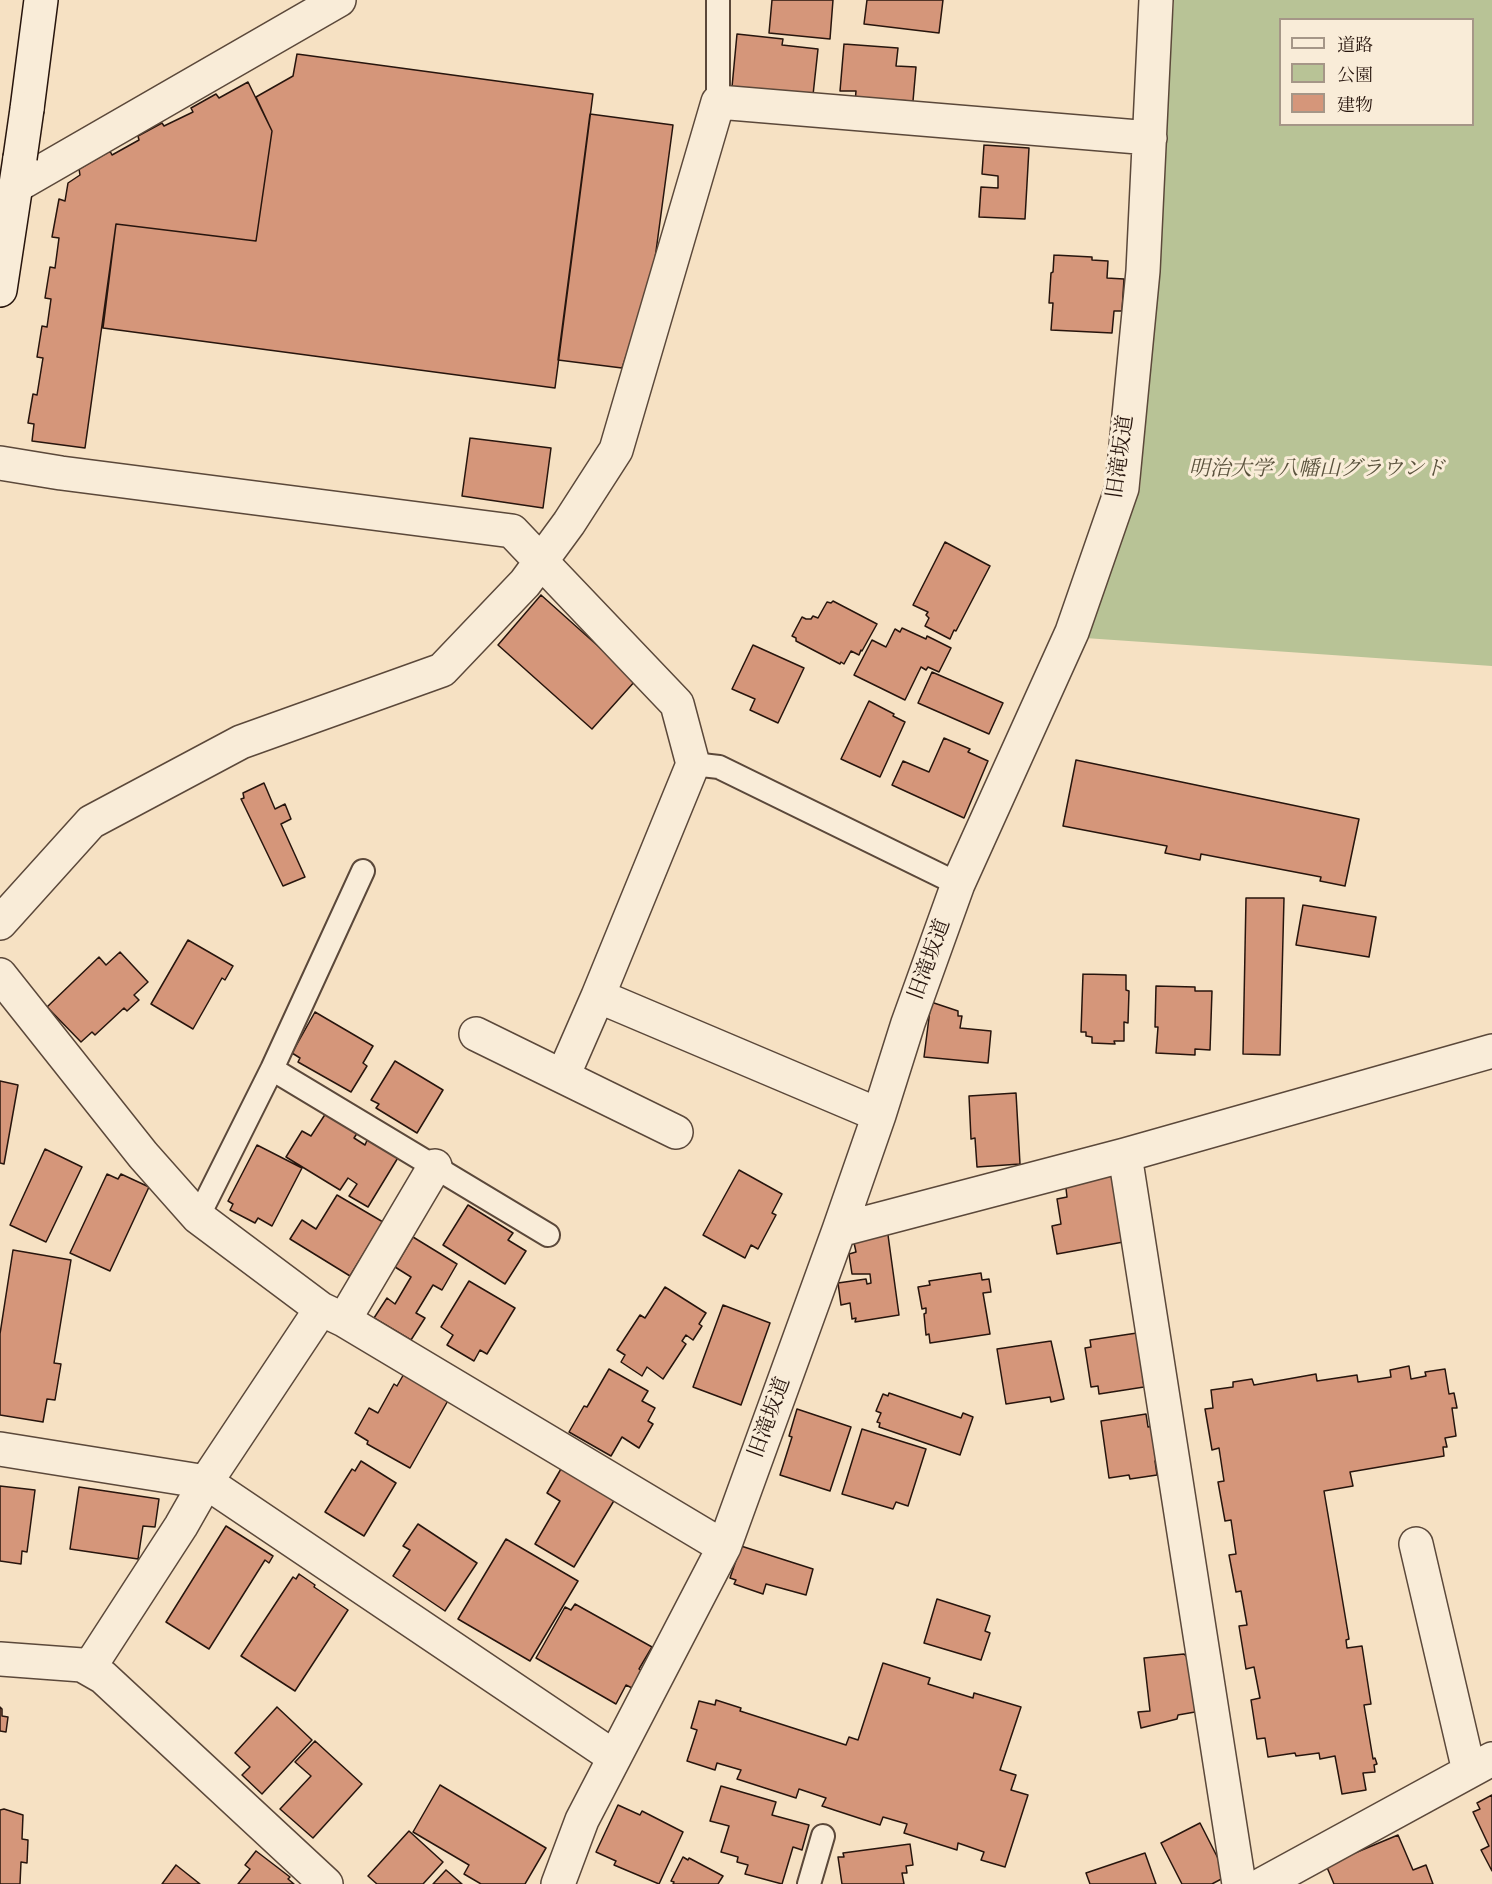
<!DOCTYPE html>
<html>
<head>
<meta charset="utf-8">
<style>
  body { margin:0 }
  #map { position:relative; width:1492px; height:1884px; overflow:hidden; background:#f6e1c3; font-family:"IM FELL DW Pica","Noto Serif JP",serif }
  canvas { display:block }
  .legend { position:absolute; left:1279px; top:18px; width:195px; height:108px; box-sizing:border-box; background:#f9ecd8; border:2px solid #a59687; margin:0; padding:8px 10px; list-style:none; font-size:18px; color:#27150d }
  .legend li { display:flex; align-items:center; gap:12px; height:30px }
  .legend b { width:30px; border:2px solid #a59687 }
</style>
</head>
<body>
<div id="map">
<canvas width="1492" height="1884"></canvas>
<ul class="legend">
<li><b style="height:8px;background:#f9ecd8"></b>道路</li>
<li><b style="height:16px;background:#b8c396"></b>公園</li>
<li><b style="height:16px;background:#d5967a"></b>建物</li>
</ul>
</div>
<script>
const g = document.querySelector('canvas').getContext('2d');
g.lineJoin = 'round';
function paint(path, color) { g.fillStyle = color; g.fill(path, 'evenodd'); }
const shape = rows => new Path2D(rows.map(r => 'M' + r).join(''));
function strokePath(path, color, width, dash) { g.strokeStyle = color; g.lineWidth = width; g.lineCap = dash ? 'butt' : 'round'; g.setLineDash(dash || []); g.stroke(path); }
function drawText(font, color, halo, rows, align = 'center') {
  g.font = font + ' "IM FELL DW Pica","Noto Serif JP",serif'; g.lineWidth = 6; g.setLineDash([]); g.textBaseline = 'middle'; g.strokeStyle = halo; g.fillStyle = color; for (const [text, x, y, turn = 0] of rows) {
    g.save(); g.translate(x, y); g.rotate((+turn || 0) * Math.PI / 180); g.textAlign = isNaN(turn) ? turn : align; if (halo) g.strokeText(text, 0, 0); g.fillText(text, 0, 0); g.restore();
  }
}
const green = shape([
  [1174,0,1492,0,1492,666,1085,638,1140,489],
  [1280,20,1472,20,1472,124,1280,124]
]);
const building = shape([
  [772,0,833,0,830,39,769,33,772,0],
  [867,0,943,0,939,33,864,24,867,0],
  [737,34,783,39,782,45,818,49,813,95,732,87,737,34],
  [844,44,898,48,896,66,916,67,913,101,889,100,855,103,856,91,840,91,844,44],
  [297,54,593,94,555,388,103,328,116,224,256,241,272,131,256,97,293,76,297,54],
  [248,82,272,131,256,241,116,224,85,448,32,441,34,424,28,423,33,394,37,395,43,358,37,357,42,326,47,327,51,299,45,298,50,267,55,268,59,238,52,237,59,199,65,201,68,183,80,175,79,169,110,151,112,155,139,140,138,136,162,123,164,126,193,112,191,108,216,94,219,98,248,82],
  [590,114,673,125,652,281,622,368,558,360,590,114],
  [984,145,1029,148,1025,219,979,217,981,187,998,188,998,176,982,174,984,145],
  [1054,255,1092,257,1092,260,1108,261,1107,278,1124,279,1122,311,1114,311,1112,333,1051,330,1053,303,1049,303,1051,273,1053,272,1054,255],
  [470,438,551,448,543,508,462,496,470,438],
  [945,542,990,566,956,631,954,630,950,639,925,626,929,618,926,615,928,612,913,605,945,542],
  [541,595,636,680,592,729,498,645,541,595],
  [833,601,877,624,862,651,861,650,859,655,851,651,844,664,841,662,840,664,796,641,796,638,792,636,802,617,806,619,811,619,813,616,818,618,827,602,831,603,833,601],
  [902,628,926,639,927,636,951,648,939,672,928,667,926,670,921,667,905,700,854,675,872,640,886,647,895,629,900,632,902,628],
  [753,645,804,668,778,723,750,710,755,699,732,689,753,645],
  [932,672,1003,703,989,734,918,703,932,672],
  [869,701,894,714,893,716,905,722,880,777,841,759,869,701],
  [944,738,970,749,968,752,988,761,964,818,892,785,903,761,929,772,944,738],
  [1076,760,1359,819,1345,886,1320,881,1321,877,1201,854,1200,860,1165,853,1167,846,1063,826,1076,760],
  [264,783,275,809,285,804,291,819,281,824,305,877,283,886,241,799,244,798,243,793,264,783],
  [1246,898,1284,898,1280,1055,1243,1054,1246,898],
  [1303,905,1376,917,1369,957,1296,945,1303,905],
  [188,940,233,966,225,980,222,978,193,1029,151,1004,188,940],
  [120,952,148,982,134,995,139,1000,127,1011,124,1008,95,1035,92,1032,81,1042,47,1007,99,957,106,965,120,952],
  [1083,974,1126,975,1126,990,1129,991,1128,1023,1124,1022,1124,1041,1114,1041,1115,1044,1092,1043,1092,1037,1086,1036,1086,1032,1081,1032,1083,974],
  [1156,986,1195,987,1195,991,1212,991,1210,1050,1195,1049,1195,1055,1156,1053,1158,1027,1155,1027,1156,986],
  [931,1002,958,1011,958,1016,962,1016,960,1028,991,1031,988,1063,924,1057,931,1002],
  [315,1012,373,1046,363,1063,367,1066,351,1092,298,1062,300,1058,292,1053,315,1012],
  [395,1061,443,1090,417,1133,376,1108,379,1104,371,1100,395,1061],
  [0,1081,18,1085,4,1164,0,1163,0,1081],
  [1016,1093,1020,1164,977,1167,975,1138,971,1139,969,1096,1016,1093],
  [326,1113,358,1132,354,1138,365,1145,368,1138,399,1156,368,1207,349,1196,357,1184,348,1178,340,1190,286,1157,302,1131,311,1136,326,1113],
  [257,1145,302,1168,272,1226,258,1218,255,1223,230,1210,233,1204,228,1201,257,1145],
  [45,1149,82,1167,46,1242,10,1225,45,1149],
  [739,1170,782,1194,772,1213,776,1215,758,1249,751,1245,745,1258,703,1235,739,1170],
  [1113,1171,1129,1241,1057,1254,1052,1226,1061,1224,1057,1199,1067,1197,1065,1180,1113,1171],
  [107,1174,118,1179,121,1174,149,1187,110,1271,70,1253,107,1174],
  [337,1195,383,1222,350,1276,290,1239,302,1220,316,1229,337,1195],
  [468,1205,513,1233,508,1240,526,1251,505,1284,443,1245,468,1205],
  [888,1235,899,1315,855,1322,856,1318,852,1319,850,1303,841,1305,838,1283,866,1279,867,1284,871,1283,870,1274,852,1274,849,1254,856,1252,853,1238,888,1235],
  [413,1237,457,1264,442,1290,433,1285,416,1313,425,1318,411,1340,374,1318,387,1298,395,1304,411,1277,395,1267,413,1237],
  [13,1250,71,1260,54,1363,61,1364,55,1400,47,1399,43,1422,0,1415,0,1334,13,1250],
  [981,1273,982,1280,989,1279,991,1292,983,1293,990,1334,930,1343,929,1334,926,1335,924,1314,926,1313,926,1308,922,1309,918,1287,930,1285,929,1281,981,1273],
  [469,1281,515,1308,487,1354,480,1350,474,1361,447,1345,453,1335,441,1327,469,1281],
  [665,1287,706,1313,699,1324,702,1326,693,1340,686,1335,682,1341,686,1344,663,1379,647,1367,642,1376,621,1362,625,1355,617,1350,640,1315,645,1318,665,1287],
  [723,1305,770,1323,741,1405,693,1387,723,1305],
  [1137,1333,1147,1380,1143,1380,1144,1387,1099,1394,1098,1386,1091,1387,1085,1348,1091,1347,1090,1340,1137,1333],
  [1051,1341,1064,1399,1051,1402,1050,1397,1006,1404,997,1349,1051,1341],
  [1409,1366,1411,1379,1426,1376,1425,1372,1445,1369,1449,1394,1454,1393,1457,1408,1452,1408,1456,1436,1445,1438,1447,1447,1443,1447,1444,1456,1350,1472,1353,1486,1324,1491,1349,1639,1346,1640,1347,1648,1362,1646,1371,1704,1364,1705,1373,1759,1375,1758,1377,1764,1374,1765,1375,1772,1363,1773,1366,1790,1342,1794,1335,1756,1320,1759,1319,1753,1296,1756,1295,1753,1268,1757,1265,1738,1257,1739,1251,1700,1260,1698,1254,1667,1246,1669,1239,1626,1247,1625,1241,1591,1236,1592,1229,1555,1236,1554,1231,1520,1225,1521,1218,1482,1224,1481,1219,1448,1212,1450,1205,1409,1213,1408,1211,1390,1233,1387,1233,1382,1252,1379,1254,1385,1316,1374,1317,1381,1357,1375,1358,1382,1391,1377,1390,1370,1409,1366],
  [609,1369,648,1391,642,1401,655,1408,648,1421,653,1424,639,1448,622,1437,611,1456,569,1432,584,1406,587,1407,609,1369],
  [405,1372,450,1397,410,1468,367,1444,368,1441,355,1433,369,1408,378,1413,394,1384,397,1386,405,1372],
  [889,1393,961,1418,963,1413,973,1417,960,1455,879,1427,880,1423,877,1422,881,1413,876,1411,883,1394,888,1396,889,1393],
  [797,1409,851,1427,830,1491,780,1475,792,1437,789,1436,797,1409],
  [1146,1414,1148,1427,1154,1426,1159,1460,1155,1461,1157,1475,1130,1479,1129,1475,1109,1478,1101,1421,1146,1414],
  [862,1429,926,1449,908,1506,896,1502,893,1509,842,1494,862,1429],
  [361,1461,396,1483,364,1536,325,1512,352,1469,355,1471,361,1461],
  [565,1462,618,1494,574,1567,535,1544,560,1501,547,1493,565,1462],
  [0,1486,35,1490,27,1552,22,1551,21,1564,0,1561,0,1486],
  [79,1487,159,1499,155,1527,143,1526,138,1559,70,1549,79,1487],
  [418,1524,477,1563,445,1611,393,1576,410,1550,403,1546,418,1524],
  [226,1526,273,1556,269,1563,265,1560,209,1649,166,1622,226,1526],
  [506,1539,578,1581,530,1661,458,1619,506,1539],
  [741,1546,813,1569,806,1595,766,1584,763,1594,734,1584,736,1580,730,1578,741,1546],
  [299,1574,315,1585,314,1587,348,1610,295,1691,241,1656,293,1577,296,1579,299,1574],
  [937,1599,990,1616,985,1631,990,1633,981,1660,924,1643,937,1599],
  [575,1604,652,1647,639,1669,642,1671,632,1688,626,1685,616,1704,536,1658,565,1607,571,1610,575,1604],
  [1184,1654,1191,1661,1195,1712,1178,1715,1177,1719,1141,1728,1138,1712,1150,1711,1144,1658,1184,1654],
  [883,1663,930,1678,928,1684,973,1698,974,1693,1021,1707,1000,1770,1016,1775,1011,1790,1028,1795,1005,1867,981,1860,984,1852,958,1843,957,1850,904,1833,907,1824,883,1817,880,1825,822,1806,826,1798,799,1789,796,1798,737,1779,741,1770,717,1763,715,1770,687,1761,697,1730,691,1728,699,1701,715,1705,716,1700,741,1708,740,1711,846,1745,849,1737,858,1740,883,1663],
  [0,1707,2,1709,2,1716,8,1717,6,1732,0,1731,0,1707],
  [277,1707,312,1740,262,1794,242,1775,250,1767,235,1753,277,1707],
  [315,1741,362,1784,313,1838,280,1809,311,1776,295,1762,315,1741],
  [440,1785,546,1848,525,1884,481,1884,464,1874,469,1865,413,1832,440,1785],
  [721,1786,776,1802,772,1815,809,1825,802,1850,793,1847,782,1884,745,1874,748,1865,737,1862,738,1857,721,1852,729,1826,710,1821,721,1786],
  [1492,1795,1492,1871,1481,1850,1489,1846,1473,1812,1480,1809,1477,1803,1492,1795],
  [618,1805,640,1815,642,1811,683,1832,659,1884,614,1865,616,1861,596,1852,618,1805],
  [4,1809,23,1815,22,1839,28,1840,27,1863,21,1862,20,1884,0,1884,0,1810,4,1809],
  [1200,1823,1227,1876,1212,1884,1182,1884,1161,1843,1200,1823],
  [409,1831,443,1862,423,1884,377,1884,368,1876,409,1831],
  [1398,1835,1413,1870,1426,1865,1433,1884,1334,1884,1326,1865,1398,1835],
  [910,1844,913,1865,906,1866,907,1873,902,1873,904,1884,842,1884,838,1857,844,1857,843,1853,910,1844],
  [256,1851,290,1877,288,1879,294,1884,238,1884,250,1869,245,1865,256,1851],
  [1145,1853,1156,1884,1090,1884,1086,1873,1145,1853],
  [683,1857,688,1860,689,1858,723,1876,718,1884,673,1884,674,1882,671,1881,683,1857],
  [176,1865,200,1884,162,1884,176,1865],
  [446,1870,462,1884,433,1884,446,1870]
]);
const service = shape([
  [718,0,718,102],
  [693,764,719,767,958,884],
  [272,1069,548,1235],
  [198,1217,272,1069,363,871],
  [809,1884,823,1836]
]);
const minor = shape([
  [16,186,339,0],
  [0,463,61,473,512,531,677,704,693,764,598,996,879,1115],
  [0,923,91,822,241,742,442,670,525,583,569,523,616,450,718,102,1150,138],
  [0,975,143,1155,198,1217,321,1309,344,1320,724,1547],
  [476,1034,676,1132],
  [563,1076,598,996],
  [1125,1155,1239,1884],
  [839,1230,1125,1155,1492,1051],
  [344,1320,435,1166],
  [1416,1544,1469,1771],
  [0,1659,82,1665,103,1677,326,1884],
  [89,1668,181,1526,206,1482,321,1309],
  [558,1884,582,1820,724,1547,839,1230,879,1115,908,1023,958,884,1072,632,1122,488,1143,271,1156,0],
  [1263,1884,1492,1759]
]);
const tertiary = shape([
  [0,1449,206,1482,614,1757]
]);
const secondary = shape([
  [27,109,41,0],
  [0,290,20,158]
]);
const secondaryBridge = shape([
  [20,158,27,109]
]);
const streetNames = [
  ["旧滝坂道",1122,457,-82],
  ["旧滝坂道",931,960,-70],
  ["旧滝坂道",771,1418,-70]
];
const parkNames = [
  ["明治大学 八幡山グラウンド",1317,471]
];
paint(green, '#b8c396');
paint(building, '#d5967a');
strokePath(building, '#27150d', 1.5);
strokePath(service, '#5b483a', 26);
strokePath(minor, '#5b483a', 36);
strokePath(tertiary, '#5b483a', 36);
strokePath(secondary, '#27150d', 36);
strokePath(service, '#f9ecd8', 22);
strokePath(minor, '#f9ecd8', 33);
strokePath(tertiary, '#f9ecd8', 33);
strokePath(secondary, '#f9ecd8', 33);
strokePath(secondaryBridge, '#27150d', 36, []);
strokePath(secondaryBridge, '#f9ecd8', 33);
drawText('21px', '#27150d', '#f9ecd8', streetNames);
drawText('italic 21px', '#5a523d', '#f9ecd8', parkNames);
</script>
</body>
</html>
